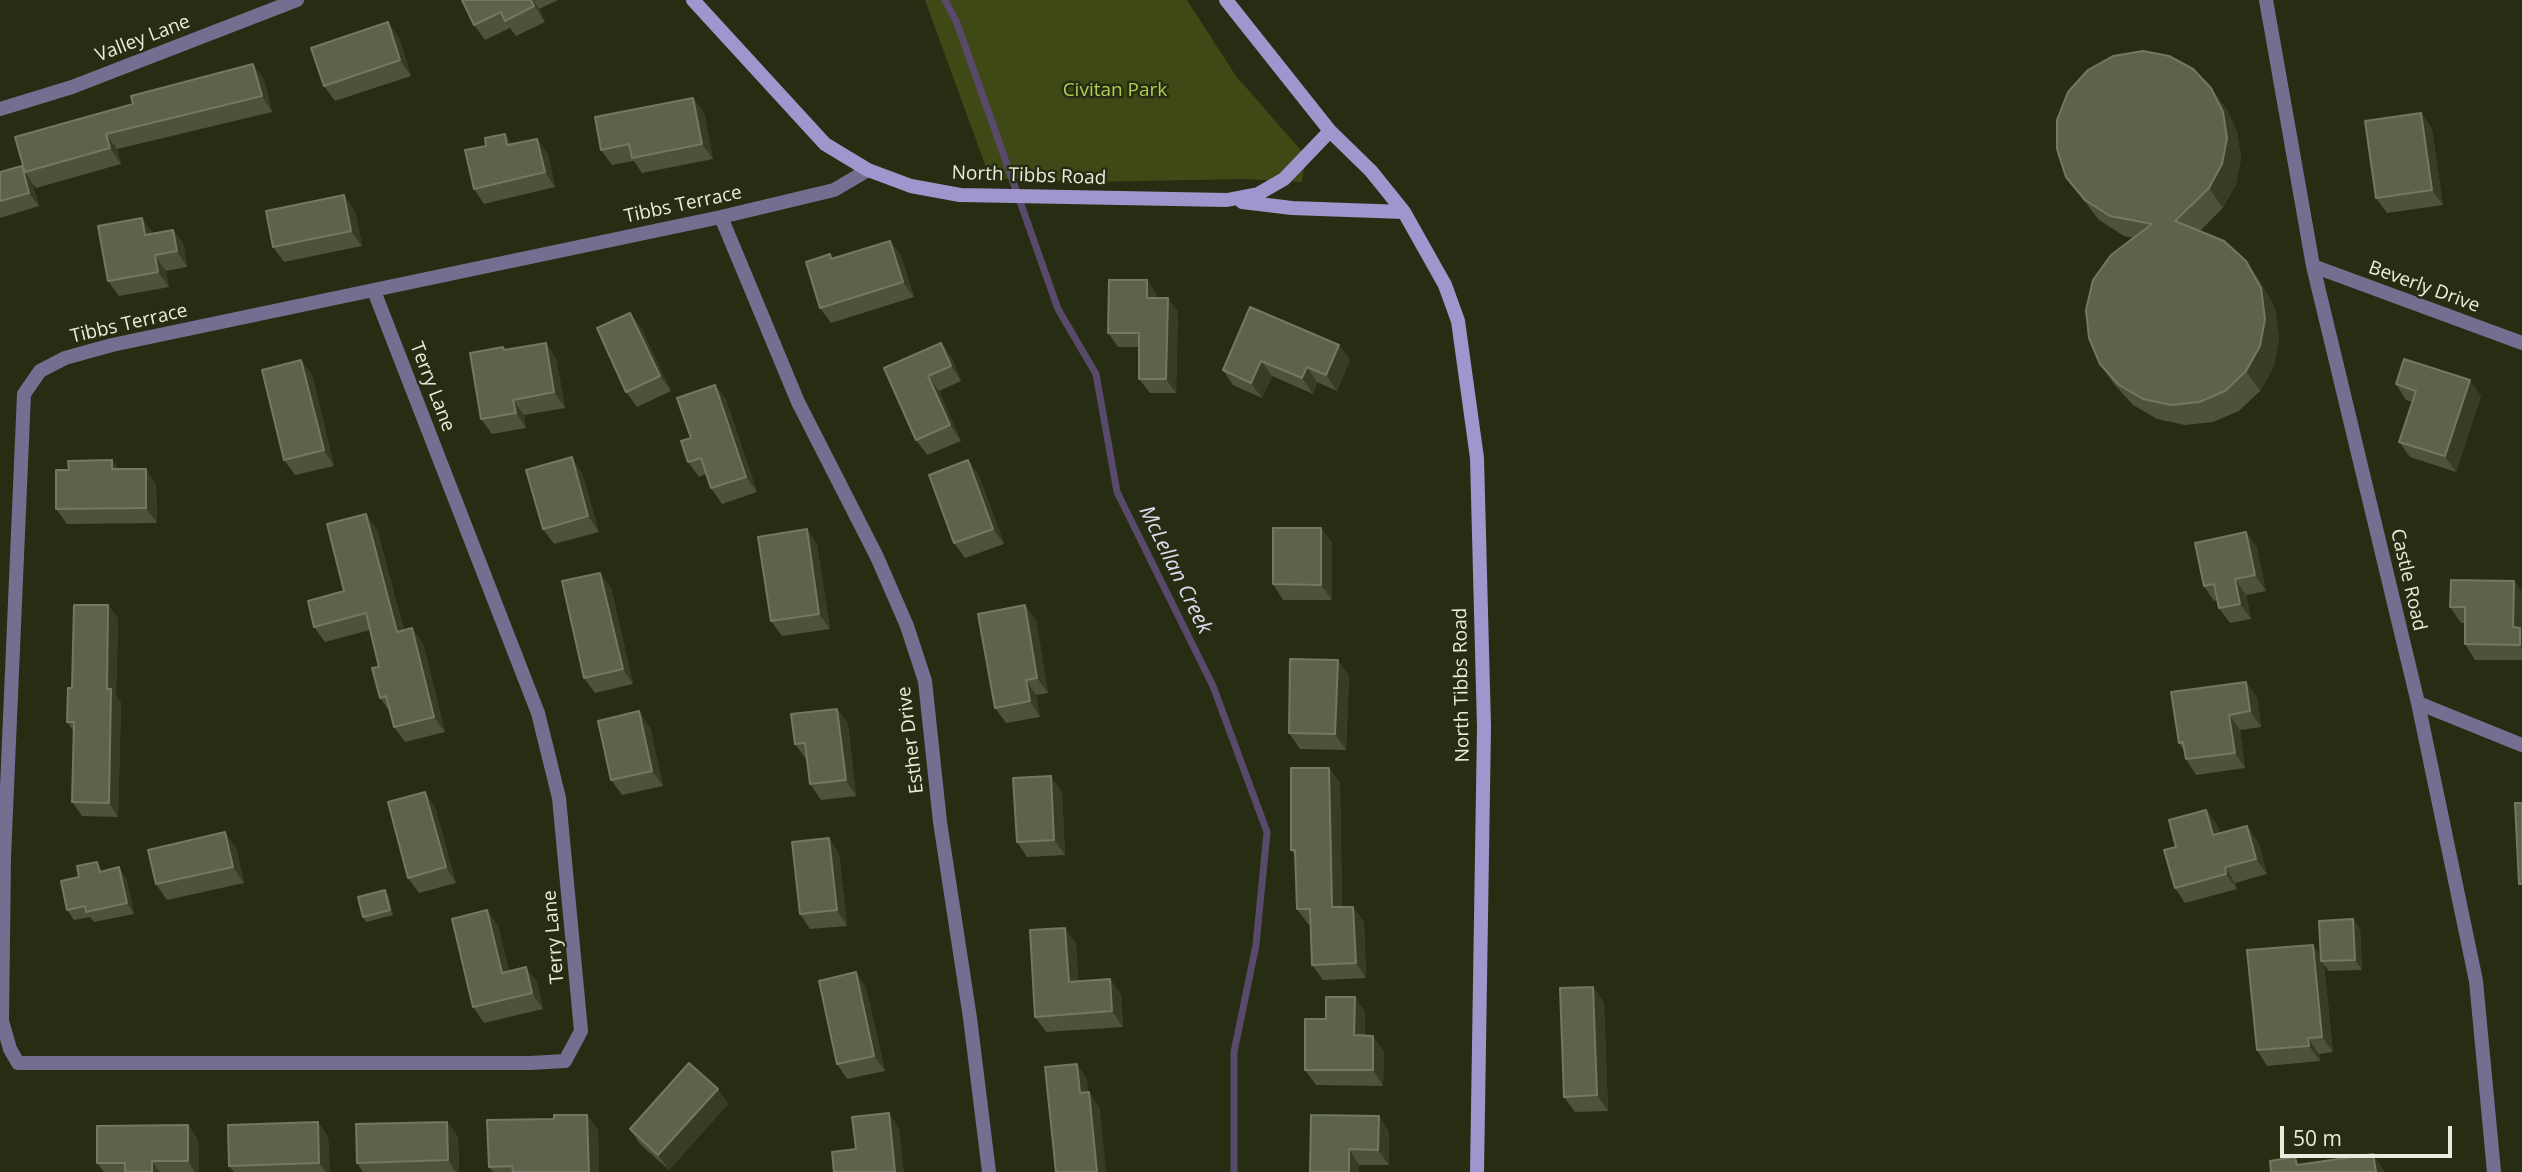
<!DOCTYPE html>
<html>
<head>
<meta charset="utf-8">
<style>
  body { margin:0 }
  #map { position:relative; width:2522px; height:1172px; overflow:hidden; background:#272d12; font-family:"Open Sans",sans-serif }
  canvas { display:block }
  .scale { position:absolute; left:2280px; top:1126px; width:172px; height:32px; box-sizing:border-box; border:4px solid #e8ecdc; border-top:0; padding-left:9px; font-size:21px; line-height:24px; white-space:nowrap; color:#e8ecdc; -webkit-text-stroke:5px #272d12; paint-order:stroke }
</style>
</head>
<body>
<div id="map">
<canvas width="2522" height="1172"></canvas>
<div class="scale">50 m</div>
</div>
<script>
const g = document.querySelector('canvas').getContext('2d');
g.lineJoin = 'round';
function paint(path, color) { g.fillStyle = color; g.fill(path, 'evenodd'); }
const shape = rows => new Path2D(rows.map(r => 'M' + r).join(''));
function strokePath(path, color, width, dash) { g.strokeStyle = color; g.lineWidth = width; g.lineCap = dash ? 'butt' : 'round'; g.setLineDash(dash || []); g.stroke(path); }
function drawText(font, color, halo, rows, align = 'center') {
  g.font = font + ' "Open Sans",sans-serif'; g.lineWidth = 5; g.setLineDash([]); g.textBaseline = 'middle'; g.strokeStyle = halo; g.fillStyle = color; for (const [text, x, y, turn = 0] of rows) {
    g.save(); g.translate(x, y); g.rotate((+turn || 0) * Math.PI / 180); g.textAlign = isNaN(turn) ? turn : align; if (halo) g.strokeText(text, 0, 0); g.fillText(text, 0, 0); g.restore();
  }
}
const green = shape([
  [925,0,1187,0,1236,76,1306,156,1302,182,1245,179,1091,182,990,178]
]);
const stream = shape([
  [945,0,957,23,1058,309,1096,374,1117,492,1213,686,1267,832,1256,945,1234,1052,1234,1172]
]);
const street = shape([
  [2266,0,2313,266,2418,703,2476,981,2494,1172],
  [0,109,72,87,297,0],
  [721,217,798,402,877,557,907,626,925,681,940,822,970,1018,989,1172],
  [2313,266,2522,343],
  [374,291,538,713,559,798,581,1031,565,1061,530,1063,18,1063,10,1049,2,1021,4,857,24,394,40,371,65,358,112,345,721,217,834,190,868,170],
  [2418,703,2522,745]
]);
const secondary = shape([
  [693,0,825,144,868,170,911,186,960,195,1227,200,1258,194,1284,179,1330,131],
  [1226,0,1330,131,1371,171,1404,212,1445,285,1458,321,1477,458,1484,727,1477,1172],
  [1242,202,1292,208,1404,212]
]);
const wall = shape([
  [462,0,558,0,539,9,545,22,516,36,510,28,485,40,474,25],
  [388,22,399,38,411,76,335,101,324,86],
  [253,64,264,80,272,112,117,149,121,164,36,188,32,183,39,206,0,218,0,172,22,166,24,169,133,104],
  [693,98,704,113,713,159,642,173,634,161,612,165,601,150],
  [2226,108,2237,132,2241,158,2236,184,2223,208,2200,231,2260,281,2275,308,2279,339,2274,366,2260,391,2239,411,2213,422,2185,425,2157,419,2133,405,2114,384,2100,364,2134,238,2124,236,2099,220,2066,177],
  [2421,113,2432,129,2443,205,2387,213,2376,198],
  [537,139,548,154,555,187,484,204,474,189,512,144],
  [355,211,362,246,284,262,273,247],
  [173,230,184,245,187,267,166,271,169,287,119,296,108,281,153,234],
  [890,241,901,256,914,297,831,323,820,308,833,259],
  [1147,280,1157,295,1157,298,1168,298,1178,312,1176,393,1150,393,1139,379,1139,347,1118,347,1108,333],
  [1250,307,1339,345,1350,360,1337,391,1317,382,1313,394,1272,376,1262,398,1233,385,1223,370],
  [630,313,641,328,671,391,637,407,626,392],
  [546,343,556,359,565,408,524,415,526,428,492,434,481,419,503,347,505,350],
  [941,343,952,358,961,381,939,391,961,441,927,455,916,440,884,368],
  [301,360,312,375,334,466,295,475,284,460],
  [2396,384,2481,396,2456,472,2410,457,2399,442,2412,402,2406,400],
  [715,385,726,400,757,492,722,504,711,488,706,474,699,477,688,462,691,438],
  [112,460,118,469,156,484,157,523,67,524,56,509,69,470],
  [968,460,979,476,1004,544,965,558,954,543],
  [582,473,599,532,554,544,543,529],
  [1321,528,1332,543,1332,600,1283,600,1273,584],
  [377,529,404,631,412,628,423,644,445,732,405,742,394,727,391,713,380,698,379,667,370,630,325,642,314,627,344,591],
  [807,529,817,545,830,629,782,636,771,621],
  [2246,532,2257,548,2266,591,2246,595,2251,619,2230,623,2219,608,2217,600,2214,601,2204,586],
  [611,588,633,684,595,693,584,678],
  [2522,592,2522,660,2475,660,2465,644,2465,623,2461,623,2450,607],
  [108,605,118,619,116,696,121,703,118,817,82,816,72,802,74,732,67,722,72,688],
  [1036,620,1048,693,1036,695,1040,717,1006,723,995,708],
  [1349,676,1346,750,1300,749,1289,733],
  [2257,697,2261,727,2240,730,2245,768,2196,775,2186,759,2184,751,2179,743],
  [837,709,848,724,856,796,821,800,810,784,807,759,806,759,795,744],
  [650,727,663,786,622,795,611,780],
  [1329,768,1340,783,1342,907,1353,907,1364,922,1366,978,1323,980,1312,965,1311,924,1308,924,1297,909,1296,856,1291,850],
  [1062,792,1065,855,1027,857,1017,842],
  [435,807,456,883,419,893,408,878],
  [2206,810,2217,825,2219,833,2258,841,2267,874,2235,883,2237,889,2185,903,2175,888,2176,847],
  [829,838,839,854,847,926,810,929,800,914],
  [236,848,244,883,167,900,156,884],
  [104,871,126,878,134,914,94,922,90,917,74,920,67,910],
  [388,895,393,915,366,922,363,917],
  [487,910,498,926,509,971,537,982,543,1009,484,1023,473,1007],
  [2353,919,2360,929,2362,970,2329,971,2324,965,2333,1052,2319,1054,2320,1061,2267,1066,2257,1050,2321,956],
  [1076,943,1078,982,1110,979,1121,995,1123,1027,1046,1032,1035,1017],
  [856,972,866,988,885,1071,847,1079,837,1064],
  [1593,987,1604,1003,1608,1111,1575,1112,1564,1097],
  [1365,1012,1365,1036,1384,1051,1383,1086,1316,1085,1305,1070,1326,1019],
  [718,1089,728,1104,669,1170,640,1144,630,1129],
  [587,1115,598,1130,599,1172,493,1172,489,1167,554,1119],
  [1311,1115,1389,1131,1389,1165,1359,1165],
  [318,1122,328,1137,330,1172,234,1172,229,1166],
  [447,1122,458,1137,459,1172,363,1172,357,1163],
  [188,1125,198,1140,199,1172,104,1172,97,1163]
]);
const shadedWall = shape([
  [531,0,533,0,539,9,545,22],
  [388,22,399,38,411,76,400,60],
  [253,64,264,80,272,112,262,96],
  [2211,88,2226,108,2237,132,2241,158,2236,184,2223,208,2209,188],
  [693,98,704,113,713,159,702,144],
  [2421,113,2432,129,2443,205,2432,190],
  [106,134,117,149,121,164,110,148],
  [505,134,516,150,507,145],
  [537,139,548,154,555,187,545,172],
  [22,166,32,183,39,206,29,193],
  [344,195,355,211,362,246,351,231],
  [142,218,153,233,145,235],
  [173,230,184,245,187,267,177,251],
  [890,241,901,256,914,297,903,282],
  [155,255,166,271,169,287,158,272],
  [2246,261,2260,281,2275,308,2279,339,2274,366,2260,391,2246,371],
  [1147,280,1157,295,1157,312,1147,298],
  [1168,298,1178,312,1176,393,1166,379],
  [630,313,641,328,671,391,660,376],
  [546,343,556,359,565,408,554,392],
  [941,343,952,358,961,381,951,366],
  [1339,345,1350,360,1337,391,1326,375],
  [301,360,312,375,334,466,324,450],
  [1261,361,1272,376,1262,398,1251,383],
  [1307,367,1317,382,1313,394,1302,378],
  [928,376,939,391,961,441,950,425],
  [2470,380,2481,396,2456,472,2445,456],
  [715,385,726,400,757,492,746,477],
  [513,400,524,415,526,428,516,413],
  [572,457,582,473,599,532,588,516],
  [112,460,123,475,112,469],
  [968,460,979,476,1004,544,993,529],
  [146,469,156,484,157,523,146,508],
  [366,514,377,529,408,647,397,632],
  [1321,528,1332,543,1332,600,1321,585],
  [807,529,817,545,830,629,819,614],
  [2246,532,2257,548,2266,591,2255,575],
  [600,573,611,588,633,684,623,669],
  [2235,579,2246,595,2251,619,2240,604],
  [2514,581,2522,592,2522,649,2520,645,2513,627],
  [108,605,118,619,116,696,121,703,118,817,109,803,107,689],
  [1025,605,1036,620,1048,693,1037,678],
  [412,628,423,644,445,732,434,717],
  [1338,660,1349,676,1346,750,1335,734],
  [1026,680,1036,695,1040,717,1030,701],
  [2246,682,2257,697,2261,727,2250,711],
  [837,709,848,724,856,796,846,780],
  [639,711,650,727,663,786,652,771],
  [2229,715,2240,730,2245,768,2235,753],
  [1329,768,1340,783,1342,923,1332,907],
  [1051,776,1062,792,1065,855,1054,840],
  [425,792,435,807,456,883,446,867],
  [2206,810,2217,825,2224,850,2213,835],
  [2247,826,2258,841,2267,874,2256,859],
  [225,832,236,848,244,883,233,867],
  [829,838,839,854,847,926,837,910],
  [119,867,126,878,134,914,127,903],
  [2225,867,2235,883,2237,889,2226,874],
  [385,890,388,895,393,915,390,910],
  [1353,907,1364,922,1366,978,1356,963],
  [487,910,498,926,513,988,502,973],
  [2353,919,2360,929,2362,970,2355,960],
  [1065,928,1076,943,1079,998,1069,982],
  [2313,945,2324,960,2321,961,2324,965,2333,1052,2322,1037],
  [526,967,537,982,543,1009,532,993],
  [856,972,866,988,885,1071,874,1056],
  [1110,979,1121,995,1123,1027,1112,1011],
  [1593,987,1604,1003,1608,1111,1597,1095],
  [1355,997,1365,1012,1365,1051,1354,1035],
  [1373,1036,1384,1051,1383,1086,1373,1070],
  [2308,1038,2319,1054,2320,1061,2309,1046],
  [1077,1064,1087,1079,1090,1109,1080,1093],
  [718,1089,728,1104,669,1170,658,1155],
  [1089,1092,1100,1108,1106,1172,1097,1172],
  [889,1113,899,1128,904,1172,895,1172],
  [587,1115,598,1130,599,1172,589,1172],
  [1379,1116,1389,1131,1389,1165,1378,1150],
  [318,1122,328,1137,330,1172,326,1172,319,1163],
  [447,1122,458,1137,459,1172,456,1172,448,1160],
  [188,1125,198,1140,199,1172,195,1172,188,1161],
  [1349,1149,1359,1165,1359,1172,1349,1172],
  [2373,1154,2384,1170,2384,1172,2376,1172],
  [152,1161,160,1172,152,1172]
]);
const building = shape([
  [462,0,531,0,534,6,505,21,501,12,474,25,462,0],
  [388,22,400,60,324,86,311,48,388,22],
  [2143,51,2169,56,2193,69,2211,88,2223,112,2227,138,2222,164,2209,188,2175,221,2224,241,2246,261,2261,288,2265,319,2260,346,2246,371,2225,391,2199,402,2171,405,2143,399,2119,385,2100,364,2089,338,2086,310,2093,280,2111,255,2152,224,2110,216,2085,200,2066,177,2057,149,2057,120,2068,92,2088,70,2113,56,2143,51],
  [253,64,262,96,106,134,110,148,25,172,15,137,133,104,131,96,253,64],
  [693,98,702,144,632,158,629,144,601,150,595,117,693,98],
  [2421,113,2432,190,2376,198,2365,121,2421,113],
  [505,134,507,145,537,139,545,172,474,189,465,150,486,146,485,138,505,134],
  [22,166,29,193,0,201,0,172,22,166],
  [344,195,351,231,273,247,266,211,344,195],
  [142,218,145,235,173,230,177,251,155,255,158,272,108,281,98,226,142,218],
  [890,241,903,282,820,308,806,262,830,254,831,259,890,241],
  [1109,280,1147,280,1147,298,1168,298,1166,379,1139,379,1139,333,1108,333,1109,280],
  [1250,307,1339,345,1326,375,1307,367,1302,378,1261,361,1251,383,1223,370,1250,307],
  [630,313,660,376,626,392,597,328,630,313],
  [546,343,554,392,513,400,516,413,481,419,470,353,503,347,504,350,546,343],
  [941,343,951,366,928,376,950,425,916,440,884,368,941,343],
  [2404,359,2470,380,2445,456,2399,442,2416,391,2396,384,2404,359],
  [301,360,324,450,284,460,262,370,301,360],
  [715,385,746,477,711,488,701,458,688,462,681,441,691,438,677,398,715,385],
  [572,457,588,516,543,529,526,470,572,457],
  [112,460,112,469,146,469,146,508,56,509,56,470,69,470,68,461,112,460],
  [968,460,993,529,954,543,929,475,968,460],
  [366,514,397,632,412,628,434,717,394,727,386,696,380,698,372,668,379,667,366,613,314,627,308,601,344,591,327,524,366,514],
  [1273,528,1321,528,1321,585,1273,584,1273,528],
  [807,529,819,614,771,621,758,537,807,529],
  [2246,532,2255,575,2235,579,2240,604,2219,608,2214,584,2204,586,2195,543,2246,532],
  [600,573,623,669,584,678,562,581,600,573],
  [2451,580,2514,581,2513,627,2520,628,2520,645,2465,644,2465,607,2450,607,2451,580],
  [74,605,108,605,107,689,111,689,109,803,72,802,74,722,67,722,68,688,72,688,74,605],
  [1025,605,1037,678,1026,680,1030,701,995,708,978,614,1025,605],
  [1290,659,1338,660,1335,734,1289,733,1290,659],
  [2246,682,2250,711,2229,715,2235,753,2186,759,2183,742,2179,743,2171,692,2246,682],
  [837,709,846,780,810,784,805,743,795,744,791,714,837,709],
  [639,711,652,771,611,780,598,721,639,711],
  [1291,768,1329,768,1332,907,1353,907,1356,963,1312,965,1310,909,1297,909,1295,850,1291,850,1291,768],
  [1051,776,1054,840,1017,842,1013,778,1051,776],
  [425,792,446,867,408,878,388,802,425,792],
  [2515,803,2522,803,2522,884,2519,884,2515,803],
  [2206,810,2213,835,2247,826,2256,859,2225,867,2226,874,2175,888,2164,850,2176,847,2169,820,2206,810],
  [225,832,233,867,156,884,148,850,225,832],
  [829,838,837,910,800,914,792,842,829,838],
  [97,862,100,872,119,867,127,903,86,912,85,906,67,910,61,881,79,877,77,866,97,862],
  [385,890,390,910,363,917,358,897,385,890],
  [487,910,502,973,526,967,532,993,473,1007,452,919,487,910],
  [2353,919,2355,960,2321,961,2319,921,2353,919],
  [1065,928,1069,982,1110,979,1112,1011,1035,1017,1030,930,1065,928],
  [2313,945,2322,1037,2308,1038,2309,1046,2257,1050,2247,950,2313,945],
  [856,972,874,1056,837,1064,819,981,856,972],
  [1593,987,1597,1095,1564,1097,1560,988,1593,987],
  [1326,997,1355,997,1354,1035,1373,1036,1373,1070,1305,1070,1305,1019,1326,1019,1326,997],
  [689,1063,718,1089,658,1155,630,1129,689,1063],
  [1077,1064,1080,1093,1089,1092,1097,1172,1056,1172,1045,1067,1077,1064],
  [889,1113,895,1172,834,1172,832,1152,856,1149,852,1117,889,1113],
  [554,1115,587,1115,589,1172,513,1172,512,1166,489,1167,487,1120,554,1119,554,1115],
  [1311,1115,1379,1116,1378,1150,1349,1149,1349,1172,1310,1172,1311,1115],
  [318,1122,319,1163,229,1166,228,1125,318,1122],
  [447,1122,448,1160,357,1163,356,1124,447,1122],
  [188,1125,188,1161,152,1161,152,1172,125,1172,125,1163,97,1163,97,1126,188,1125],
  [2373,1154,2376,1172,2271,1172,2270,1161,2295,1157,2297,1165,2373,1154]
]);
const streetNames = [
  ["Valley Lane",143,39,-21],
  ["North Tibbs Road",1029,176,2],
  ["Tibbs Terrace",683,205,-12],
  ["Beverly Drive",2424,287,20],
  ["Tibbs Terrace",129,324,-13],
  ["Terry Lane",432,387,69],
  ["Castle Road",2408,580,77],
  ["North Tibbs Road",1462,685,-91],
  ["Esther Drive",911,740,-97],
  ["Terry Lane",554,937,-95]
];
const parkNames = [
  ["Civitan Park",1115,91]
];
const waterNames = [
  ["McLellan Creek",1175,570,64]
];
paint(green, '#3e4915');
strokePath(stream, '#574a6b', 7);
strokePath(street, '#756e91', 14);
strokePath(secondary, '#a095cd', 14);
paint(wall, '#4c5338');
paint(shadedWall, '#363d22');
paint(building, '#5d634a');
strokePath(building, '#727861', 2);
drawText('19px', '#e8ecdc', '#272d12', streetNames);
drawText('19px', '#b2cc52', '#272d12', parkNames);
drawText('italic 21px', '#e0dcf2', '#272d12', waterNames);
</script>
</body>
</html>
